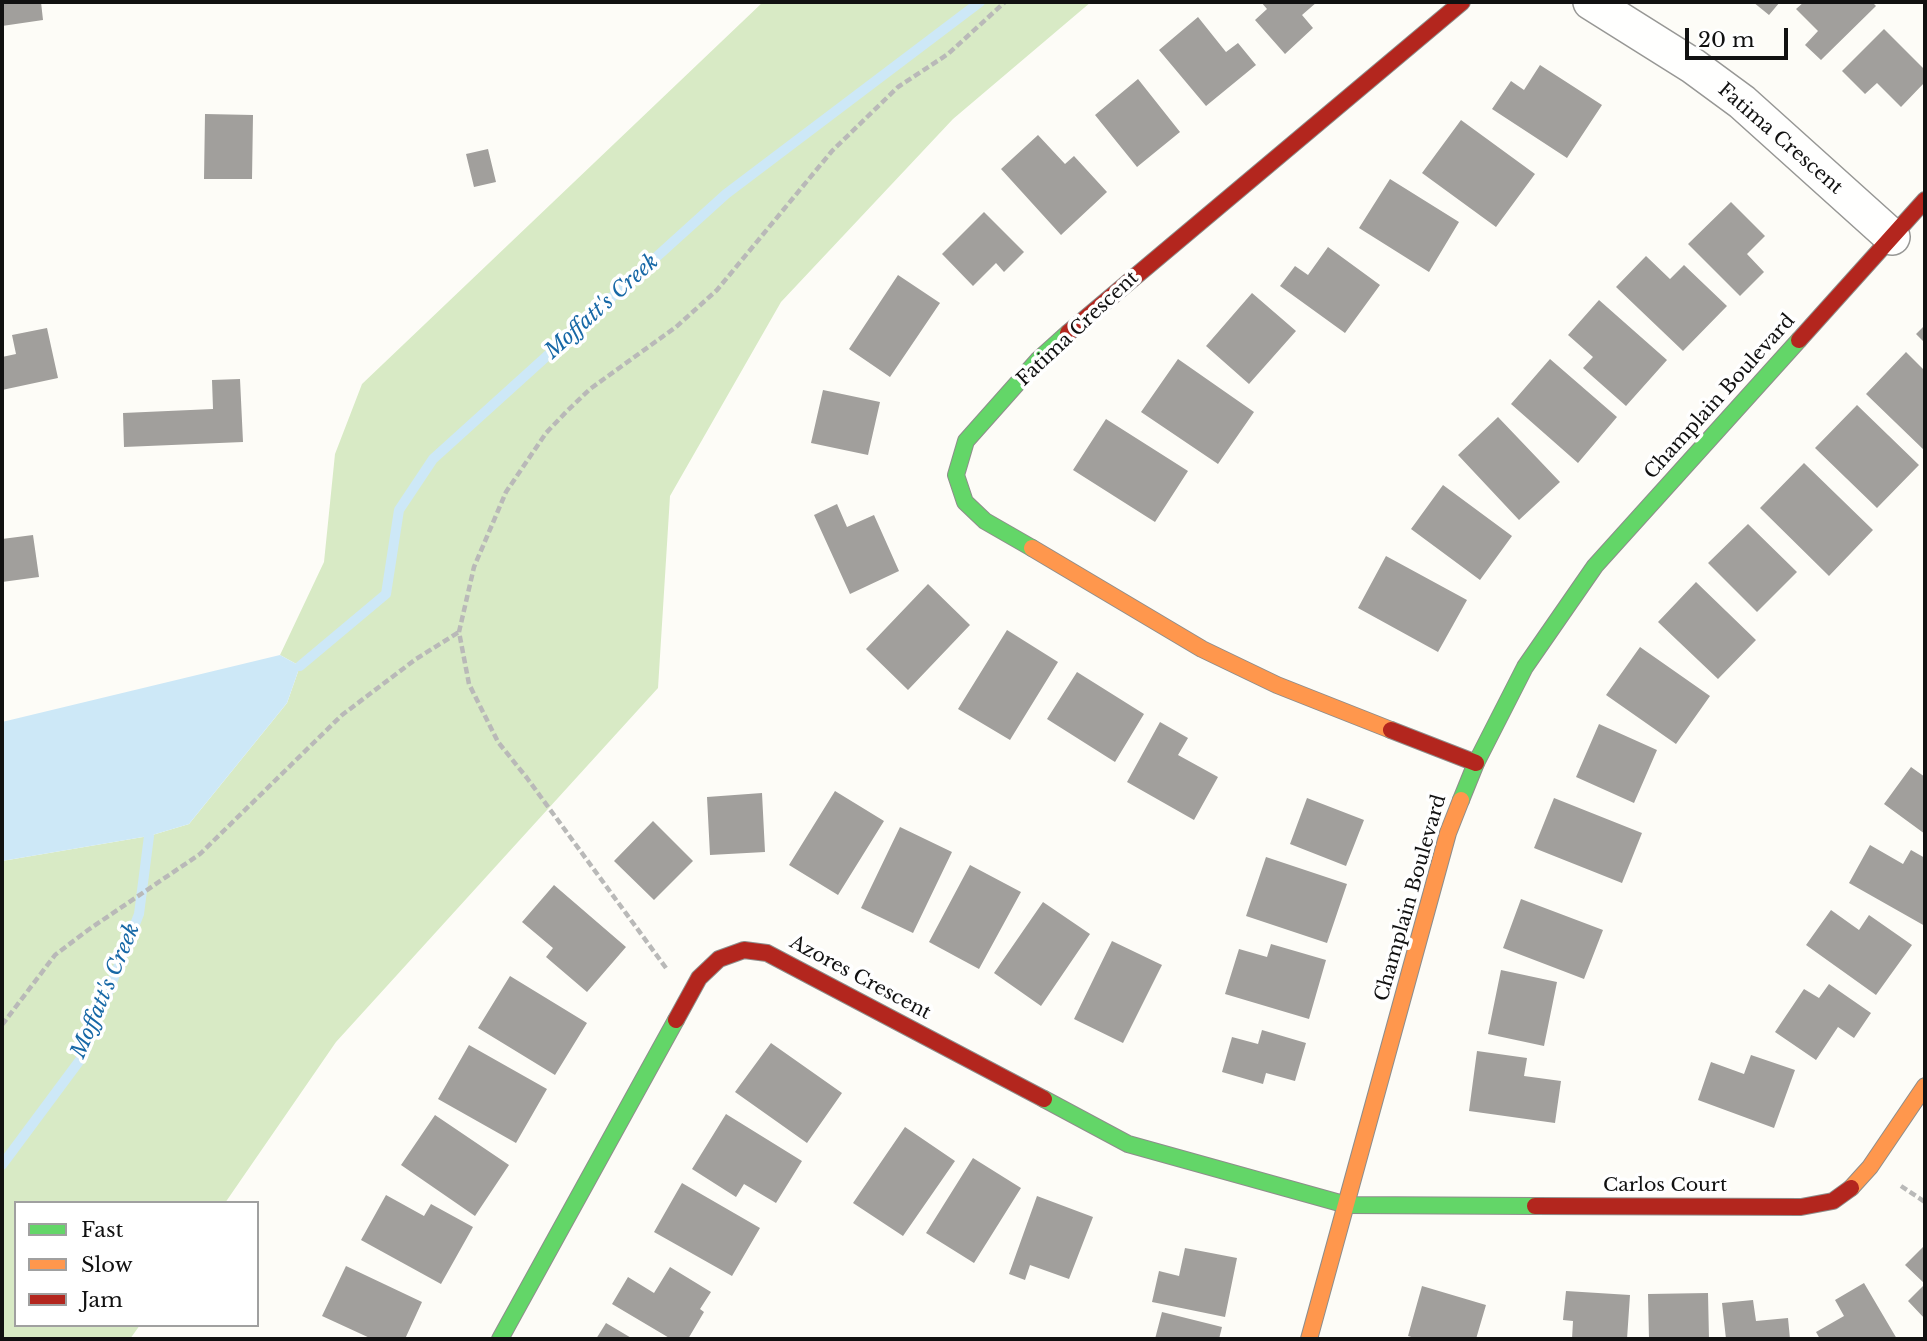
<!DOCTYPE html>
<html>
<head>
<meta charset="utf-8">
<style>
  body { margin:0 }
  #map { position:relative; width:1927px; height:1341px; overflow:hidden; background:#fdfcf7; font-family:"Libre Baskerville",serif }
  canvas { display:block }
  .frame { position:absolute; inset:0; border:4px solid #111; pointer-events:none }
  .legend { position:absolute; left:14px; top:1201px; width:245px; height:126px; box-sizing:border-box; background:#fff; border:2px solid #a0a0a0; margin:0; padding:9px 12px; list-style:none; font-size:21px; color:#111 }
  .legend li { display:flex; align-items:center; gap:14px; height:35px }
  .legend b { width:35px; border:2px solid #a0a0a0 }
  .scale { position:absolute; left:1685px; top:28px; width:103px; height:32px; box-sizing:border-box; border:4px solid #111; border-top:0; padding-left:9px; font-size:21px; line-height:24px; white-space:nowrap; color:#111; -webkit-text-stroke:5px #fff; paint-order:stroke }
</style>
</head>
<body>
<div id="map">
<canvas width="1927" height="1341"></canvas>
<div class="frame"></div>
<ul class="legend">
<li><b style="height:9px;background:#63d668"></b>Fast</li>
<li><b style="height:9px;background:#ff974d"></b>Slow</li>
<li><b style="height:9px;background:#b3261e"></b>Jam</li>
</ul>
<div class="scale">20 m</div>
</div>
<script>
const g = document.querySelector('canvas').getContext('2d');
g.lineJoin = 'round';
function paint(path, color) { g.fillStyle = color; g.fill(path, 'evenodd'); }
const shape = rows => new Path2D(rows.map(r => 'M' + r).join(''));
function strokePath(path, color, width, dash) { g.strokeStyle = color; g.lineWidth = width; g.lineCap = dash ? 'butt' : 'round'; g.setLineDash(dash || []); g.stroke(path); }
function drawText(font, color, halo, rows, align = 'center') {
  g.font = font + ' "Libre Baskerville",serif'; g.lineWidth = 7; g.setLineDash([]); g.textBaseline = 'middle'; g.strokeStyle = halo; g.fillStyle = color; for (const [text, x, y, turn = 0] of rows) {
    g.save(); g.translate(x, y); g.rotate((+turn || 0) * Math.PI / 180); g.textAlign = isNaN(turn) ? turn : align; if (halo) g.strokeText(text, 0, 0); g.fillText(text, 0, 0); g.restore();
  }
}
const forest = shape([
  [763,2,1091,2,953,119,781,302,670,496,658,688,336,1042,225,1203,16,1203,16,1325,140,1325,130,1339,2,1339,2,861,149,836,189,824,287,703,300,666,280,655,324,562,335,454,362,384]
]);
const water = shape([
  [280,655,300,666,287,703,189,824,149,836,2,861,2,722]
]);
const stream = shape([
  [300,666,386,594,399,510,433,459,726,194,980,2],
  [2,1165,83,1056,139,914,149,836]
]);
const building = shape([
  [2,2,41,2,43,20,2,26],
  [1261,2,1317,2,1302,15,1313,28,1285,54,1255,20,1267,9],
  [1753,2,1780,2,1769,15],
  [1804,2,1872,2,1876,6,1821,60,1805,45,1818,31,1796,9],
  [1198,17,1226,52,1238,43,1256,65,1206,106,1159,50],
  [1884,29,1925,70,1925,82,1901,107,1877,83,1865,94,1842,71],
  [1540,65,1602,105,1567,158,1492,109,1511,81,1524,90],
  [1138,79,1180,132,1137,167,1095,115],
  [205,114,253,115,252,179,204,179],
  [1461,120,1535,174,1496,227,1422,173],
  [1038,135,1065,164,1074,156,1107,192,1061,235,1001,169],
  [488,149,496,182,474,187,466,154],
  [1390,179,1459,222,1429,272,1359,228],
  [1731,202,1765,236,1747,254,1764,272,1740,296,1688,244],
  [984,212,1024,252,1004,272,996,263,973,286,942,254],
  [1328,247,1380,285,1345,333,1280,286,1295,266,1308,275],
  [1646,256,1670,279,1684,265,1727,306,1683,351,1616,287],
  [898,275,940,303,890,377,849,349],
  [1252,293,1296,331,1249,384,1206,346],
  [1599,300,1667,360,1626,406,1583,368,1593,357,1568,335],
  [1925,325,1925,343,1916,334],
  [47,328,58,378,2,390,2,357,16,354,12,335],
  [1906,352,1925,371,1925,451,1866,394],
  [1178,359,1254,412,1218,464,1141,412],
  [1550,359,1617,417,1578,463,1511,404],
  [240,379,243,442,124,447,123,413,213,409,212,380],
  [823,390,880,402,868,455,811,443],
  [1857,405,1919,465,1877,508,1815,448],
  [1498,417,1560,482,1519,520,1458,455],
  [1106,419,1188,471,1155,522,1073,470],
  [1804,463,1873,530,1829,576,1760,508],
  [1443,485,1512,536,1480,580,1411,529],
  [837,504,847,527,874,515,899,571,850,594,814,515],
  [1748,524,1797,572,1757,612,1708,563],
  [33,535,39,577,2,582,2,539],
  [1386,556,1467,600,1438,652,1358,608],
  [1696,582,1756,640,1718,679,1658,622],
  [928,584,970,625,908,690,866,649],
  [1007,630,1058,662,1010,740,958,709],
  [1640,647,1710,696,1676,744,1606,695],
  [1077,672,1144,714,1115,762,1047,719],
  [1160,722,1188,738,1178,755,1218,777,1194,820,1127,782],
  [1599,724,1657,750,1634,803,1576,777],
  [1911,767,1925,777,1925,834,1884,804],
  [835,791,884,821,838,895,789,865],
  [762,793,765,852,710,855,707,797],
  [1307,798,1364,820,1346,866,1290,844],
  [1554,798,1642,833,1622,883,1534,848],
  [653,821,693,861,654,900,614,861],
  [900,827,952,852,913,933,861,908],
  [1870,845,1903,864,1911,850,1925,858,1925,926,1849,883],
  [1266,857,1347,884,1327,943,1246,916],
  [970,865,1021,892,979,969,929,942],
  [554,885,626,947,587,992,546,957,553,948,522,922],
  [1521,899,1603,930,1584,979,1503,948],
  [1043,902,1090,934,1041,1006,994,973],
  [1831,910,1859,930,1869,915,1912,945,1876,995,1806,945],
  [1112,941,1162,965,1123,1043,1074,1019],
  [1271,944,1326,960,1309,1019,1225,994,1239,949,1267,957],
  [1501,970,1557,982,1544,1046,1488,1034],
  [510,976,587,1023,555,1075,478,1028],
  [1829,984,1871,1013,1854,1038,1838,1027,1816,1060,1775,1032,1804,989,1819,998],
  [1262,1030,1306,1043,1295,1081,1266,1073,1263,1084,1222,1072,1232,1037,1258,1044],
  [771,1043,842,1093,807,1143,735,1092],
  [469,1045,547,1089,516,1143,438,1099],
  [1477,1051,1527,1058,1524,1076,1561,1081,1555,1123,1469,1111],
  [1751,1055,1795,1070,1774,1128,1698,1100,1711,1062,1744,1074],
  [726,1114,802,1161,776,1203,744,1184,736,1197,692,1169],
  [435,1115,509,1165,475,1216,401,1165],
  [905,1127,955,1161,903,1236,853,1203],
  [973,1158,1021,1188,974,1263,926,1233],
  [682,1183,760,1228,732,1276,654,1232],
  [386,1195,424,1216,431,1204,473,1227,441,1284,361,1240],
  [1037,1196,1093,1217,1069,1279,1030,1265,1025,1280,1009,1274],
  [1925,1245,1925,1319,1908,1301,1925,1284,1905,1265],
  [1185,1248,1237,1258,1225,1317,1152,1302,1159,1271,1179,1276],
  [346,1266,422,1302,405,1339,372,1339,322,1316],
  [670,1267,711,1292,700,1309,704,1312,688,1339,671,1339,612,1304,628,1277,654,1293],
  [1864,1283,1897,1339,1820,1339,1816,1332,1844,1316,1835,1300],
  [1422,1286,1486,1305,1476,1339,1418,1339,1408,1336],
  [1566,1291,1630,1295,1627,1339,1572,1339,1573,1321,1563,1320],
  [1708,1293,1709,1339,1649,1339,1648,1294],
  [1753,1300,1756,1321,1788,1318,1790,1339,1726,1339,1722,1303],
  [1162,1312,1222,1327,1219,1339,1155,1339],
  [606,1323,633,1339,596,1339]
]);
const path = shape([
  [666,968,527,778,498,742,469,684,459,632,474,567,506,492,546,433,567,411,590,389,676,327,717,290,832,151,898,87,948,54,1005,2],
  [2,1025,55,955,88,930,200,854,342,715,416,659,459,632],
  [1901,1186,1925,1202]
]);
const street = shape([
  [1591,2,1693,66,1742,102,1892,237]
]);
const fast = shape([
  [1032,548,985,521,965,502,956,475,966,441,1038,360,1068,333],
  [1461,800,1476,763,1525,667,1595,566,1799,340],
  [1044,1099,1128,1144,1347,1205,1535,1206],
  [500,1339,676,1020]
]);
const slow = shape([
  [1032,548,1202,649,1277,685,1391,730],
  [1851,1188,1870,1167,1925,1086],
  [1309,1339,1448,833,1461,800]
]);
const jam = shape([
  [1068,333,1462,2],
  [1799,340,1925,200],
  [1391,730,1476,763],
  [676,1020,699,978,719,959,744,950,767,953,1044,1099],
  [1535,1206,1801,1207,1833,1201,1851,1188]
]);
const streetNames = [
  ["Fatima Crescent",1780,139,41],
  ["Fatima Crescent",1078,329,-43],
  ["Champlain Boulevard",1720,397,-48],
  ["Champlain Boulevard",1411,898,-74],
  ["Azores Crescent",860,978,28],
  ["Carlos Court",1665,1186]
];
const waterNames = [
  ["Moffatt's Creek",602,307,-42],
  ["Moffatt's Creek",106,991,-67]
];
paint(forest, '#d8eac5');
paint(water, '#cde8f7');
strokePath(stream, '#cde8f7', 10);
paint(building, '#a19f9c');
strokePath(street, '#979795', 38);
strokePath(fast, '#8e8d8b', 18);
strokePath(slow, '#8e8d8b', 18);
strokePath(jam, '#8e8d8b', 18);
strokePath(path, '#b9b9b8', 4.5, [7, 3.5]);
strokePath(street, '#fffffe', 35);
strokePath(fast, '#63d668', 16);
strokePath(slow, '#ff974d', 16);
strokePath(jam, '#b3261e', 16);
drawText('19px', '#111', '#fff', streetNames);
drawText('italic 21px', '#1768a6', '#fff', waterNames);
</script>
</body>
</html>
